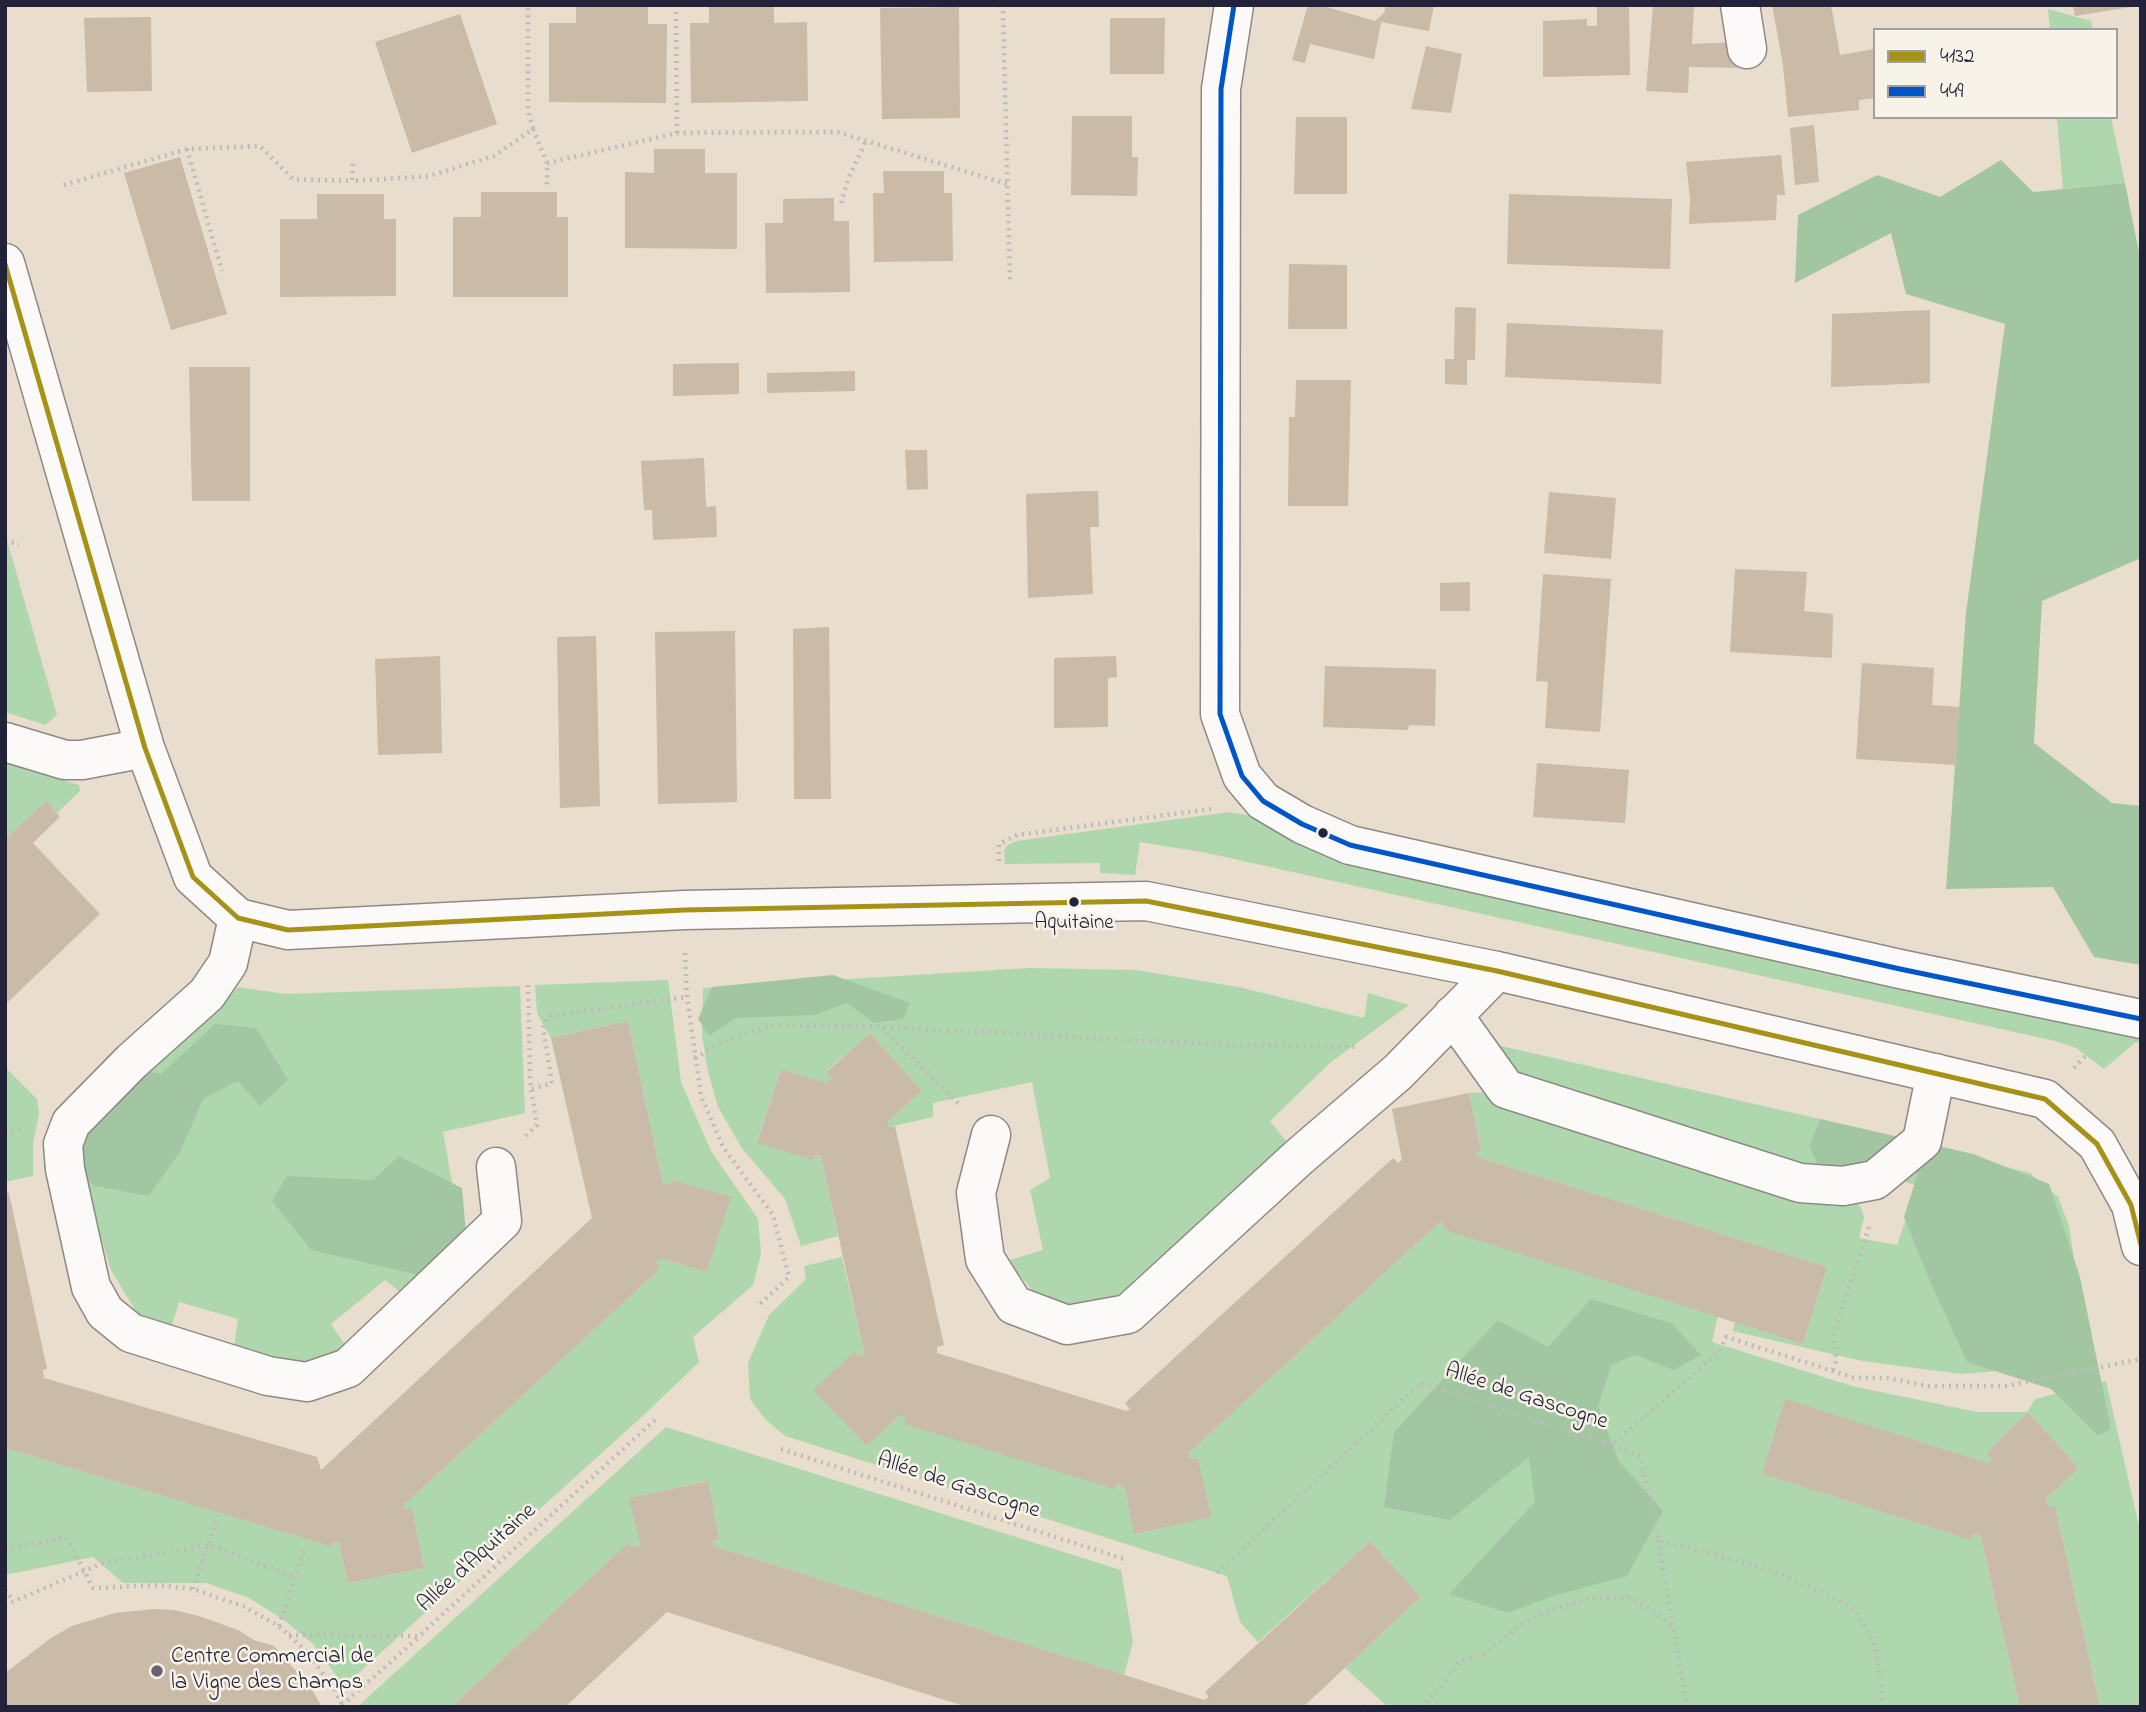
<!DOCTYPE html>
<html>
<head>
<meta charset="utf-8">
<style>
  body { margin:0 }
  #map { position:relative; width:2146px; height:1712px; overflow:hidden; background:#e9ddce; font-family:"Indie Flower",sans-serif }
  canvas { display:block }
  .frame { position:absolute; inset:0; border:7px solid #22223b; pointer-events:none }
  .legend { position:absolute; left:1873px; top:28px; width:245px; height:91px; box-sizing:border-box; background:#f7f3e8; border:2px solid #a29fa3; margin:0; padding:9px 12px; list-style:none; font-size:21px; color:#22223b }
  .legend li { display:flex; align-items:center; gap:14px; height:35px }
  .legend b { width:35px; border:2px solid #a29fa3 }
</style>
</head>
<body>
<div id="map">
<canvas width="2146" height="1712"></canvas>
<div class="frame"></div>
<ul class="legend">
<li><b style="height:9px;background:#a79218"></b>4132</li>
<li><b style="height:9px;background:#0055c8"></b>449</li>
</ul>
</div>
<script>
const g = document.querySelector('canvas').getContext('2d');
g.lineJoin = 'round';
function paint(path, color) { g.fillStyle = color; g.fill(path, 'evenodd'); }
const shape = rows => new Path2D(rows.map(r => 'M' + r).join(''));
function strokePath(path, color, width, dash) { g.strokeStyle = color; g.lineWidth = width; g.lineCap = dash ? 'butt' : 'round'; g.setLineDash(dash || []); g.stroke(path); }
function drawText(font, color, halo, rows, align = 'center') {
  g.font = font + ' "Indie Flower",sans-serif'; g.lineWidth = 5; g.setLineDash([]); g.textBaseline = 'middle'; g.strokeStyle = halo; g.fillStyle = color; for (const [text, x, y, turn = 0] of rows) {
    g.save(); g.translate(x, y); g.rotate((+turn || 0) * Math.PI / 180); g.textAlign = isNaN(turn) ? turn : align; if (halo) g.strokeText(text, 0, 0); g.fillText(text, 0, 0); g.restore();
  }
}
const green = shape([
  [2048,9,2091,21,2093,30,2050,30],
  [2057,117,2111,117,2125,183,2063,189],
  [5,533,57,715,45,725,5,712],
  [5,762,79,785,80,791,57,813,45,802,5,839],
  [1229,812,1252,816,1290,840,1338,856,2141,1029,2141,1043,2136,1042,2104,1069,2076,1048,2055,1041,1207,853,1140,842,1135,875,1100,873,1100,863,1005,864,1004,850,1008,845,1016,841],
  [1029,968,1135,970,1239,987,1364,1018,1368,993,1409,1005,1331,1062,1270,1121,1291,1147,1143,1287,1091,1305,1061,1306,1034,1292,1007,1261,1043,1250,1030,1190,1050,1178,1032,1082,933,1103,933,1117,889,1127,887,1122,922,1091,870,1033,826,1071,831,1078,827,1083,781,1069,757,1142,813,1160,816,1155,821,1156,838,1236,801,1246,785,1199,741,1147,718,1107,708,1072,702,1035,703,988],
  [668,980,681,1082,711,1151,758,1219,761,1253,753,1285,693,1337,699,1362,646,1413,344,1686,313,1644,284,1620,249,1598,206,1583,123,1583,93,1557,5,1575,5,1448,332,1547,335,1541,339,1542,348,1583,424,1568,412,1509,406,1510,404,1505,661,1268,656,1261,662,1259,707,1272,730,1198,673,1180,671,1184,663,1184,628,1021,551,1038,537,1013,535,985],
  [520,986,525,1113,443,1132,457,1210,455,1236,405,1296,385,1280,331,1324,345,1345,333,1356,300,1363,284,1362,234,1347,238,1319,179,1302,171,1328,137,1313,111,1270,85,1185,81,1135,238,987,286,994],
  [1497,1045,1820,1119,1890,1135,1814,1172,1519,1078],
  [5,1067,37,1099,39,1114,33,1143,33,1176,5,1182],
  [1491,1092,1851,1197,1861,1207,1864,1217,1859,1238,1897,1245,1917,1186,1892,1177,1932,1148,2030,1173,2058,1197,2069,1226,2088,1353,2037,1368,1961,1374,1862,1361,1733,1331,1735,1322,1803,1344,1827,1267,1477,1157,1476,1151,1481,1149,1469,1093],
  [1440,1222,1718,1316,1712,1342,1852,1386,1977,1412,2027,1412,2035,1399,2106,1381,2141,1535,2141,1707,2100,1707,2055,1506,2048,1506,2046,1499,2079,1468,2028,1412,1986,1453,1992,1459,1988,1463,1786,1400,1762,1474,1971,1540,1974,1534,1980,1534,2020,1707,1388,1707,1345,1668,1421,1597,1370,1541,1258,1642,1240,1622,1227,1576,785,1436,765,1419,750,1399,748,1363,769,1315,806,1279,804,1266,842,1257,864,1353,859,1356,854,1352,867,1446,900,1415,1117,1484,1198,1459,1191,1459,1189,1453],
  [666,1427,1121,1570,1133,1642,1124,1675,714,1546,712,1541,719,1539,707,1481,630,1498,640,1545,635,1547,627,1544,451,1707,357,1707]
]);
const forest = shape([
  [2001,160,2033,192,2125,183,2141,262,2141,558,2042,601,2034,743,2112,803,2141,806,2141,965,2094,957,2053,887,1946,889,1966,613,2005,324,1906,294,1891,233,1795,283,1798,215,1877,175,1940,197],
  [833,975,910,1003,903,1019,874,1023,847,1003,815,1015,736,1018,709,1036,698,1019,712,987],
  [215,1024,256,1028,288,1080,260,1106,238,1081,203,1099,181,1150,149,1196,95,1186,75,1172,74,1133,140,1070,161,1074],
  [1820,1119,1973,1154,2049,1184,2080,1277,2111,1429,2098,1436,2051,1389,1967,1362,1930,1281,1904,1217,1918,1173,1825,1177,1809,1147],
  [399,1156,462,1188,466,1233,418,1275,311,1250,272,1201,287,1176,373,1180],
  [1591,1299,1671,1323,1701,1355,1674,1370,1635,1355,1611,1365,1598,1407,1619,1461,1663,1511,1627,1576,1556,1595,1507,1613,1449,1594,1535,1502,1529,1457,1450,1520,1384,1507,1394,1432,1498,1320,1548,1347]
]);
const building = shape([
  [576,5,648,5,648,24,667,24,666,103,549,102,549,23,576,23],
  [709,5,774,5,774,23,807,22,808,101,691,103,690,23,709,23],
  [1308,5,1320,5,1375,21,1384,13,1386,5,1434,5,1429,31,1381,22,1374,59,1310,44,1305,63,1292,60],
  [1597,5,1629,5,1630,75,1543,77,1543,21,1587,19,1587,26,1597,26],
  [1653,5,1694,5,1692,44,1738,42,1746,68,1689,67,1688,93,1646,91],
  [1772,5,1831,5,1840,55,1875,49,1875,98,1859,100,1859,110,1788,117,1783,65],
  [2073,5,2130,5,2131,7,2075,16],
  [959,7,960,118,882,119,880,8],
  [460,14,497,124,412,153,375,42],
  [151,17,152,91,87,92,84,18],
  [1110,18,1165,18,1164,74,1110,74],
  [1426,46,1462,54,1451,113,1411,109],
  [1072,116,1132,116,1132,157,1138,157,1137,196,1071,195],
  [1296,117,1347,117,1347,194,1294,194],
  [1814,125,1819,182,1795,185,1790,128],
  [654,149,705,149,705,173,737,173,737,249,625,248,625,172,654,173],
  [1781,155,1785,195,1777,195,1776,220,1689,224,1690,199,1686,162],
  [180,157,227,314,171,330,124,173],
  [883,171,944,171,944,193,952,193,953,261,874,262,873,193,884,193],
  [481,192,557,192,557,217,568,217,568,297,453,297,453,217,481,217],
  [317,194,384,194,384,219,396,219,396,296,280,297,280,219,317,219],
  [1509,194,1672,199,1670,269,1507,264],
  [834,198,834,221,849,221,850,292,766,293,765,223,783,223,783,199],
  [1289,264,1347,265,1347,329,1288,329],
  [1455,307,1476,308,1475,360,1467,360,1467,385,1445,384,1445,359,1454,359],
  [1930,310,1930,383,1831,387,1832,314],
  [1507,323,1663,330,1661,384,1505,377],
  [739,363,739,394,673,396,673,364],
  [189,367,250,367,250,501,192,501],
  [855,371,855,391,767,393,767,373],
  [1296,380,1351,380,1348,506,1288,506,1289,417,1295,417],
  [905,450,927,450,928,489,907,490],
  [704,458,706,507,716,506,717,537,653,540,652,510,644,510,641,461],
  [1088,491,1098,491,1099,527,1090,527,1093,594,1028,598,1026,494],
  [1549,492,1616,498,1611,559,1544,553],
  [1735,569,1807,572,1804,611,1833,614,1832,658,1730,652],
  [1543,574,1611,579,1600,732,1545,728,1548,682,1536,681],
  [1470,582,1470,611,1440,611,1440,583],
  [829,627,831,799,794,799,793,629],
  [735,631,737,802,658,804,655,632],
  [596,636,600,806,560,808,557,637],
  [440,656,442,753,378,755,375,659],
  [1116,656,1117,677,1108,678,1108,727,1054,728,1054,658],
  [1862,663,1934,668,1932,705,1959,707,1956,765,1856,759],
  [1325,666,1436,669,1435,726,1409,725,1408,730,1323,727],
  [1537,763,1629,770,1625,823,1533,817],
  [46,801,60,817,33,843,100,914,8,1002,5,999,5,839],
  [628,1021,663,1184,671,1184,673,1180,731,1197,707,1272,662,1259,656,1261,661,1268,404,1505,406,1510,412,1508,424,1568,348,1583,339,1542,335,1541,332,1547,5,1448,5,1193,9,1193,47,1369,43,1370,44,1378,317,1457,321,1470,592,1218,551,1038],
  [870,1033,922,1091,887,1122,889,1127,895,1126,944,1345,937,1347,937,1353,1126,1411,1130,1409,1125,1403,1393,1158,1398,1163,1402,1160,1392,1109,1469,1093,1481,1150,1476,1151,1477,1157,1827,1267,1803,1344,1445,1230,1444,1223,1440,1222,1189,1453,1191,1459,1198,1459,1211,1517,1134,1534,1125,1487,1117,1484,1114,1489,904,1424,906,1418,900,1415,867,1446,813,1390,854,1352,859,1356,864,1353,821,1156,816,1155,813,1160,757,1143,781,1069,827,1083,831,1078,826,1072],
  [1785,1399,1988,1463,1992,1459,1986,1453,2028,1412,2079,1468,2046,1499,2048,1506,2055,1506,2100,1707,2020,1707,1980,1534,1974,1534,1971,1540,1762,1474],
  [708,1481,719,1539,712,1541,714,1546,1204,1700,1209,1697,1205,1692,1370,1541,1421,1597,1303,1707,967,1707,667,1612,565,1707,451,1707,627,1544,635,1547,640,1545,629,1498],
  [154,1609,174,1610,199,1616,238,1630,254,1640,274,1646,311,1688,322,1707,5,1707,5,1673,51,1638,72,1626,115,1613]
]);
const path = shape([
  [676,5,677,133],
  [1000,5,1003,11,1010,281],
  [533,129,547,163,547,187],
  [187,149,222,271],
  [547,163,677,133,837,132,1007,184],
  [353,164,352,181,429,176,494,156,533,129,528,111,528,5],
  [64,185,187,149,260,146,293,179,352,181],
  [841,203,849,177,866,141],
  [5,540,19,545],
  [999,861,999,844,1017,835,1211,809],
  [685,953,687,997,701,1096,723,1147,773,1215,789,1277,759,1305],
  [882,1028,960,1105],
  [695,1058,726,1040,776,1025,881,1027,1205,1044,1359,1047],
  [2074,1068,2087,1054],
  [532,1089,552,1083,543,1028,548,1016,687,997],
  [5,1134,21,1129],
  [526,1136,537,1125,530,1081,528,982],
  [1833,1370,1836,1361,1834,1334,1869,1227],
  [1612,1445,1640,1456,1658,1540,1764,1568,1822,1592,1854,1609,1874,1642,1882,1687,1882,1707],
  [781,1449,1124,1559],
  [1658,1540,1687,1707],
  [5,1550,66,1537,93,1588,158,1585,193,1589,245,1607,279,1626,307,1652,335,1690,343,1707],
  [1217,1573,1421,1383,1612,1445,1719,1352,1726,1337,1855,1378,1887,1378,1929,1386,2005,1386,2141,1359],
  [193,1589,218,1516],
  [5,1590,14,1601],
  [5,1605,101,1564,209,1545,295,1577],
  [279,1626,305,1546],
  [289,1635,419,1636,656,1419],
  [342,1705,419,1637],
  [1363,1707,1371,1707],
  [1421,1707,1441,1686,1459,1662,1483,1654,1532,1617,1591,1597,1629,1598,1654,1611,1673,1629]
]);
const minor = shape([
  [1234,5,1221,89,1220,714,1242,776,1263,801,1302,824,1350,845,1900,969,2141,1019],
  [1740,5,1747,49],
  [5,263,145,748,193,877,238,918,288,930,684,910,1146,901,1497,971,2045,1099,2097,1144,2131,1205,2141,1246],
  [5,742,65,760,82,760,145,748],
  [238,918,228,963,207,994,132,1061,71,1123,63,1144,65,1169,91,1287,105,1312,131,1333,268,1376,307,1382,348,1368,502,1221,496,1167],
  [1453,1015,1506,1089,1800,1183,1843,1186,1875,1180,1922,1141,1936,1073],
  [991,1135,976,1193,985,1259,1014,1305,1067,1325,1128,1314,1299,1157,1398,1072,1497,971]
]);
const bus1 = shape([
  [5,264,145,748,193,877,238,918,288,930,684,910,1146,901,1497,971,2045,1099,2097,1144,2131,1205,2141,1245]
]);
const bus2 = shape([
  [1234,5,1221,89,1220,714,1242,776,1263,801,1302,824,1350,845,1900,969,2141,1019]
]);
const markers = [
  [1323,833,6,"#22223b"],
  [1074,902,6,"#22223b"],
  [157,1671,7,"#68636e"]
];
const busNames = [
  ["Aquitaine",1074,925]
];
const streetNames = [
  ["Allée de Gascogne",1526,1398,18],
  ["Allée de Gascogne",958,1487,18],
  ["Allée d'Aquitaine",478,1559,-42]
];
const poiNames = [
  ["Centre Commercial de",171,1658],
  ["la Vigne des champs",171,1684]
];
paint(green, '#afd7ae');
paint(forest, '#a2c6a2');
paint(building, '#cabaa8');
strokePath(minor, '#8f8985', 41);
strokePath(path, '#bdbaba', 4.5, [2, 5]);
strokePath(minor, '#fcfaf8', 38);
strokePath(bus1, '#a79218', 5);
strokePath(bus2, '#0055c8', 5);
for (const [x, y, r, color] of markers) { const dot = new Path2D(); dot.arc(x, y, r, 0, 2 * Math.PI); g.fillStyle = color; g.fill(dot); strokePath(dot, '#f7f3e8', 2.5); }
drawText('21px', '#22223b', '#f7f3e8', busNames);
drawText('23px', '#22223b', '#f7f3e8', streetNames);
drawText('23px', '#22223b', '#f7f3e8', poiNames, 'left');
</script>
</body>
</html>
